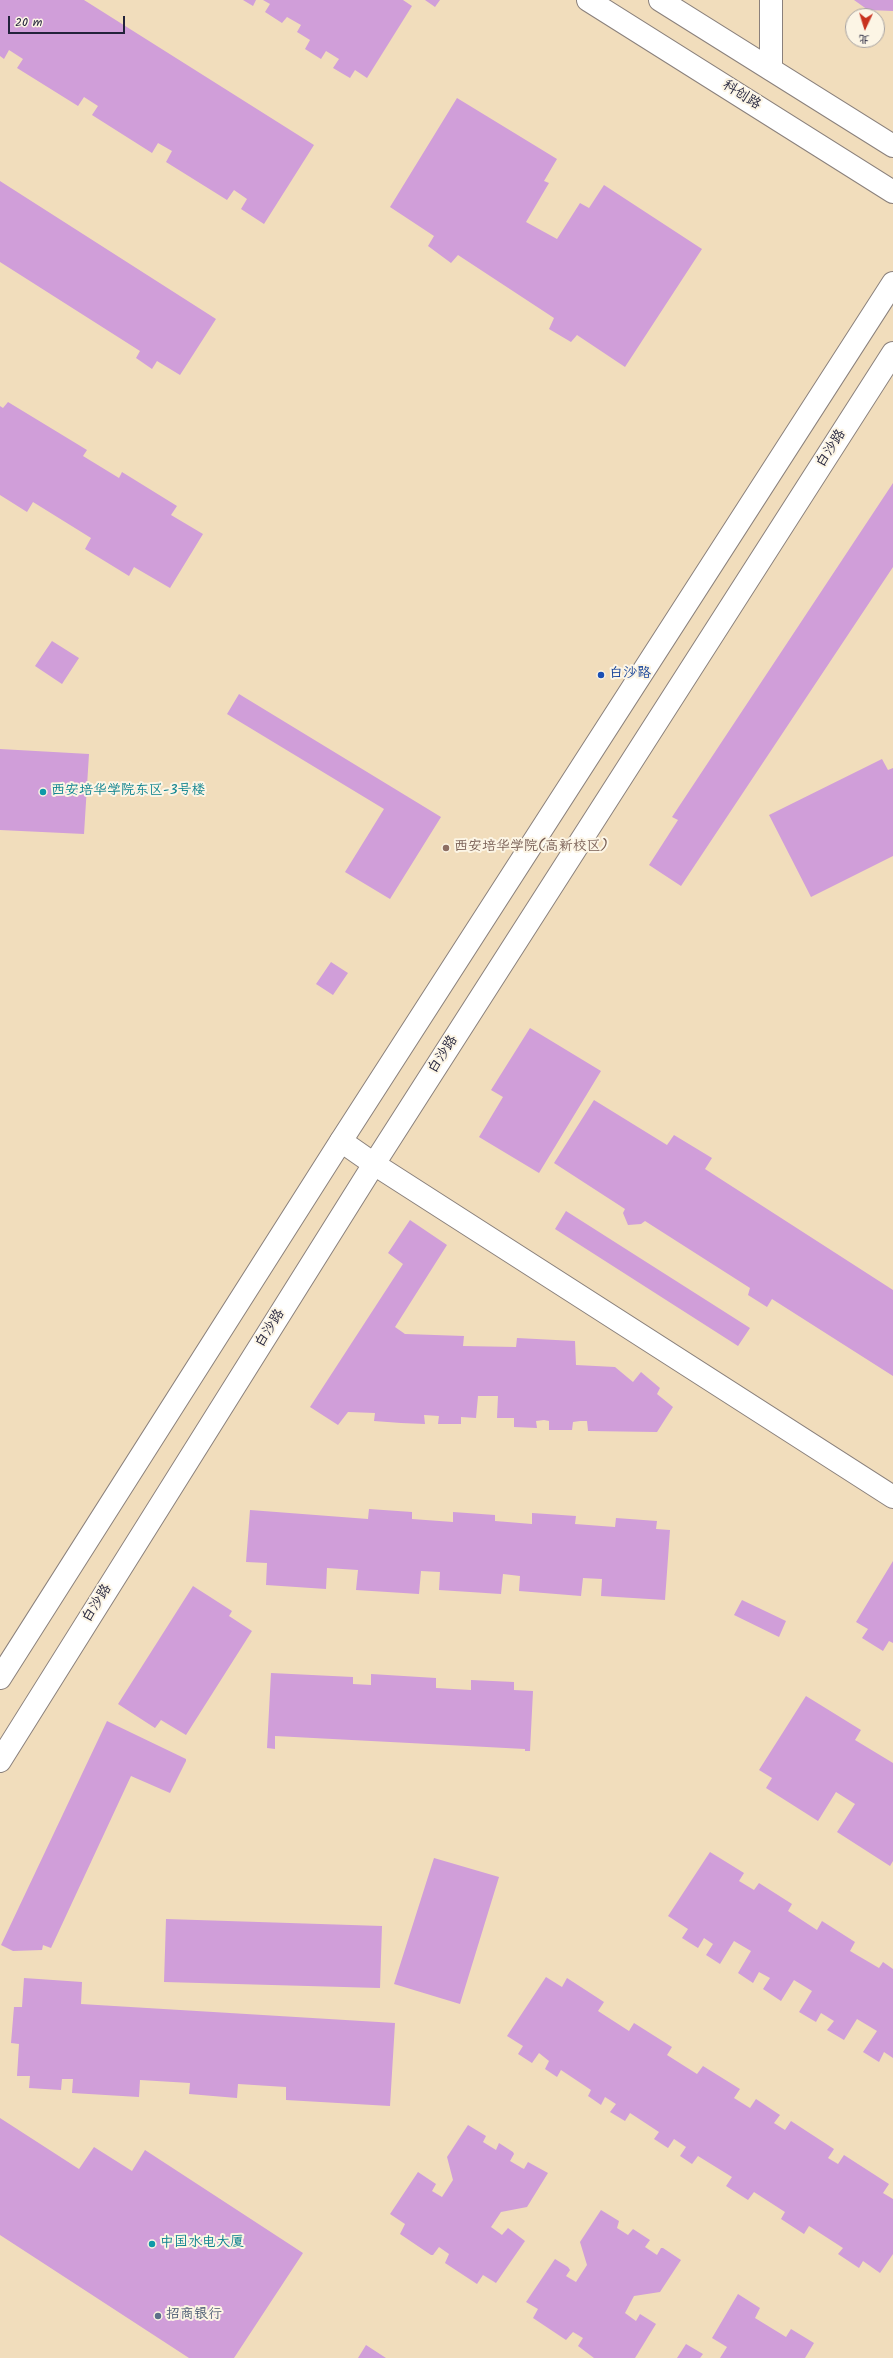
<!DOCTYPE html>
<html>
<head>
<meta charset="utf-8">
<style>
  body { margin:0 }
  #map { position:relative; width:893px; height:2358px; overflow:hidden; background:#f1ddbc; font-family:Kalam,"LXGW WenKai TC",sans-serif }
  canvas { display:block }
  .north { position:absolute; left:845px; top:8px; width:40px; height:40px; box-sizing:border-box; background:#fcf5e5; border:1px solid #a5a1a1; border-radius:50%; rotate:184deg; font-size:11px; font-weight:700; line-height:16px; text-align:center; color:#22223b }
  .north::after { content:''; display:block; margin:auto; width:14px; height:18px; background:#c8321e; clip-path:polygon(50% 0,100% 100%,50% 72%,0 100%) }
  .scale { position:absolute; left:8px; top:16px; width:117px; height:18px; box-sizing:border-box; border:2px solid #22223b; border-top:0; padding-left:5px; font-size:12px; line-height:14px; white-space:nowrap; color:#22223b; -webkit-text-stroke:3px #fcf5e5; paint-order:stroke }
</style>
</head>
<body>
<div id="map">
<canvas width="893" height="2358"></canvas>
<div class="north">北</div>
<div class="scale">20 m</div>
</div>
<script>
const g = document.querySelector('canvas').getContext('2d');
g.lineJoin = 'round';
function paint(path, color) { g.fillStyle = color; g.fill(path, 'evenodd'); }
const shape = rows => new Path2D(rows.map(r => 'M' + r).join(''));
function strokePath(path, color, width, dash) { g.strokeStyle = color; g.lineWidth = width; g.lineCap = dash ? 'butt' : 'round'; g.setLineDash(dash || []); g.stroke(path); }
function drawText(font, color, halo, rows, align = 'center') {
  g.font = font + ' Kalam,"LXGW WenKai TC",sans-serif'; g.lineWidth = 4; g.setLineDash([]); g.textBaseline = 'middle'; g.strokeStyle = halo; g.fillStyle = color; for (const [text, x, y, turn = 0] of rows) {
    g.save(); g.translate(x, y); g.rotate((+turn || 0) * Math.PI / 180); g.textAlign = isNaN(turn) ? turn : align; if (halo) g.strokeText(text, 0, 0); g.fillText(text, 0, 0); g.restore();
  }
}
const building = shape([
  [0,0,84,0,314,145,264,224,241,209,247,199,234,190,227,200,166,162,172,151,158,143,152,153,92,115,98,106,84,97,78,106,17,68,23,59,9,50,4,59,0,56],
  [243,0,256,0,253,6],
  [263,0,403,0,412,6,367,78,355,70,350,78,333,68,339,59,326,51,321,59,305,49,310,40,297,32,301,25,287,17,282,23,265,12,270,4],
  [425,0,440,0,435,7],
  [854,0,893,0,893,11,868,10],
  [457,98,557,159,544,181,549,183,526,222,557,239,580,203,589,208,604,185,702,249,625,367,577,335,571,342,549,329,554,318,458,255,451,263,428,246,434,236,390,207],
  [0,181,216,319,180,375,157,361,152,369,136,358,140,351,0,262],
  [8,402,87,450,83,456,119,478,122,472,177,506,171,515,203,534,170,588,134,567,129,576,85,549,91,538,33,502,27,512,0,495,0,406,3,408],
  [893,483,893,567,681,886,649,865,678,820,672,817],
  [52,641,79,658,62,684,35,666],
  [239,694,441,817,390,899,345,872,384,809,227,714],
  [0,749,89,754,84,834,0,830],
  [882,759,888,770,893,768,893,856,811,897,769,815],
  [331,962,348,973,333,995,316,984],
  [530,1028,601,1071,539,1173,479,1137,503,1097,491,1090],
  [594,1100,667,1145,674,1135,712,1158,705,1169,893,1290,893,1376,772,1299,767,1307,748,1295,750,1288,645,1221,641,1224,628,1225,623,1213,625,1209,554,1163],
  [566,1211,750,1328,738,1346,555,1229],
  [410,1220,447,1245,395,1327,405,1334,464,1336,463,1346,516,1347,517,1338,575,1341,576,1365,615,1367,633,1382,641,1372,660,1388,657,1394,673,1407,657,1432,588,1431,587,1421,580,1421,573,1422,572,1430,549,1430,549,1421,544,1420,536,1421,537,1428,514,1427,514,1418,497,1418,498,1396,478,1396,476,1418,461,1417,461,1424,438,1424,439,1416,424,1415,425,1424,401,1423,374,1421,375,1413,348,1412,338,1425,310,1407,403,1264,388,1253],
  [369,1509,412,1512,412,1519,453,1522,453,1512,495,1515,495,1521,532,1524,532,1513,576,1516,575,1524,615,1527,616,1518,657,1521,656,1529,670,1530,665,1600,601,1596,602,1579,583,1578,581,1596,519,1591,520,1576,503,1574,501,1594,439,1590,440,1572,421,1571,419,1594,356,1590,358,1570,327,1568,326,1589,266,1585,267,1563,246,1562,250,1510,368,1519],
  [893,1561,893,1643,889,1641,883,1651,862,1638,868,1629,856,1622],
  [193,1586,232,1611,229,1616,252,1631,186,1735,161,1720,155,1728,118,1704],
  [742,1600,786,1621,779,1637,734,1615],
  [271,1673,353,1677,353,1684,371,1685,371,1674,436,1678,436,1688,471,1690,471,1680,514,1682,514,1690,533,1691,530,1751,525,1751,525,1749,275,1736,275,1749,267,1748],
  [806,1696,861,1730,855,1740,893,1763,893,1861,890,1866,837,1832,855,1804,836,1792,818,1821,766,1788,772,1778,759,1770],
  [107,1721,186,1759,186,1761,170,1793,131,1776,51,1948,43,1945,42,1950,13,1951,1,1945],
  [710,1852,744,1873,739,1881,754,1890,759,1883,792,1904,788,1911,817,1930,822,1921,855,1942,850,1951,879,1968,883,1962,893,1969,893,2058,884,2052,879,2062,863,2052,877,2031,857,2019,844,2040,827,2030,834,2021,821,2013,816,2022,799,2012,812,1991,794,1980,781,2001,763,1989,770,1978,759,1972,753,1983,738,1973,751,1951,734,1941,720,1964,706,1955,713,1944,704,1938,698,1948,682,1938,688,1929,668,1916],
  [434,1858,499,1877,460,2004,394,1984],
  [166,1919,382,1926,380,1988,164,1982],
  [546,1977,562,1987,567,1978,604,2002,598,2011,629,2031,634,2023,672,2047,667,2055,697,2074,703,2066,740,2089,734,2098,750,2108,756,2099,780,2115,774,2123,785,2130,791,2121,834,2149,828,2158,838,2164,844,2155,889,2184,883,2193,893,2199,893,2254,880,2273,863,2261,859,2268,838,2254,843,2248,809,2226,804,2234,781,2219,785,2212,754,2192,748,2200,726,2186,732,2177,698,2156,692,2164,680,2156,686,2147,674,2139,668,2148,654,2139,659,2132,630,2113,625,2121,610,2112,616,2104,605,2097,601,2105,588,2096,591,2090,561,2070,557,2077,545,2069,549,2061,539,2053,532,2063,518,2054,523,2046,507,2036],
  [24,1978,82,1982,81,2004,395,2023,390,2106,286,2100,286,2087,238,2084,237,2098,189,2094,190,2083,140,2080,139,2097,72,2093,73,2079,62,2079,61,2090,29,2088,30,2076,17,2076,19,2044,11,2043,14,2007,22,2007],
  [0,2118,79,2169,94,2147,132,2171,145,2150,303,2253,234,2358,189,2358,0,2235],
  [468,2125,486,2136,483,2142,496,2150,499,2143,513,2152,514,2154,510,2161,522,2168,524,2169,528,2162,548,2173,527,2207,501,2212,491,2227,502,2235,508,2228,525,2241,496,2283,483,2275,477,2284,445,2263,449,2254,439,2247,433,2255,431,2255,400,2234,405,2224,390,2214,418,2172,436,2184,432,2191,442,2197,453,2180,447,2157],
  [601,2210,619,2221,617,2228,628,2235,633,2229,650,2240,645,2247,657,2255,661,2248,663,2248,681,2260,660,2292,634,2296,625,2313,636,2321,640,2314,656,2324,635,2358,594,2358,578,2346,583,2338,573,2332,566,2340,533,2318,538,2309,526,2302,555,2259,568,2267,570,2270,566,2276,576,2282,587,2265,580,2242],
  [738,2294,760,2308,755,2318,786,2337,791,2329,814,2343,805,2358,720,2358,727,2347,712,2338],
  [686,2344,703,2354,700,2358,677,2358],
  [366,2345,386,2358,358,2358]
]);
const minor = shape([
  [771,69,771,0],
  [341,1141,374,1164,893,1497]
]);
const tertiary = shape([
  [588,0,893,192],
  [660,0,893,146],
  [0,1678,341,1141,893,283],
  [0,1761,374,1164,893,353]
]);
const markers = [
  [601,675,4,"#1a4fb4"],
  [43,792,4,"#0f9aa8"],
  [446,848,4,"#8d6e63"],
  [152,2244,4,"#0f9aa8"],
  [158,2316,4,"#5c6f8a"]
];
const streetNames = [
  ["科创路",741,96,32],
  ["白沙路",832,449,-57],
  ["白沙路",444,1055,-57],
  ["白沙路",271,1329,-58],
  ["白沙路",98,1604,-58]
];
const transitNames = [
  ["白沙路",609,675]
];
const cultureNames = [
  ["西安培华学院东区-3号楼",51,792],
  ["中国水电大厦",160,2244]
];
const educationNames = [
  ["西安培华学院(高新校区)",454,848]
];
const serviceNames = [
  ["招商银行",166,2316]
];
paint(building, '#d09ed9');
strokePath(minor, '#8a807c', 24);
strokePath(tertiary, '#8a807c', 24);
strokePath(minor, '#fff', 22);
strokePath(tertiary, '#fff', 22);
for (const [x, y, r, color] of markers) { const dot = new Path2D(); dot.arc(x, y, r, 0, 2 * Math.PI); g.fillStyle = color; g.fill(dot); strokePath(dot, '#fcf5e5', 1.5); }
drawText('14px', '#22223b', '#fcf5e5', streetNames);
drawText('14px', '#164399', '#fcf5e5', transitNames, 'left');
drawText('14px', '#0d838f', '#fcf5e5', cultureNames, 'left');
drawText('14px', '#785e54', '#fcf5e5', educationNames, 'left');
drawText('14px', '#4e5e75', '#fcf5e5', serviceNames, 'left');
</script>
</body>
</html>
